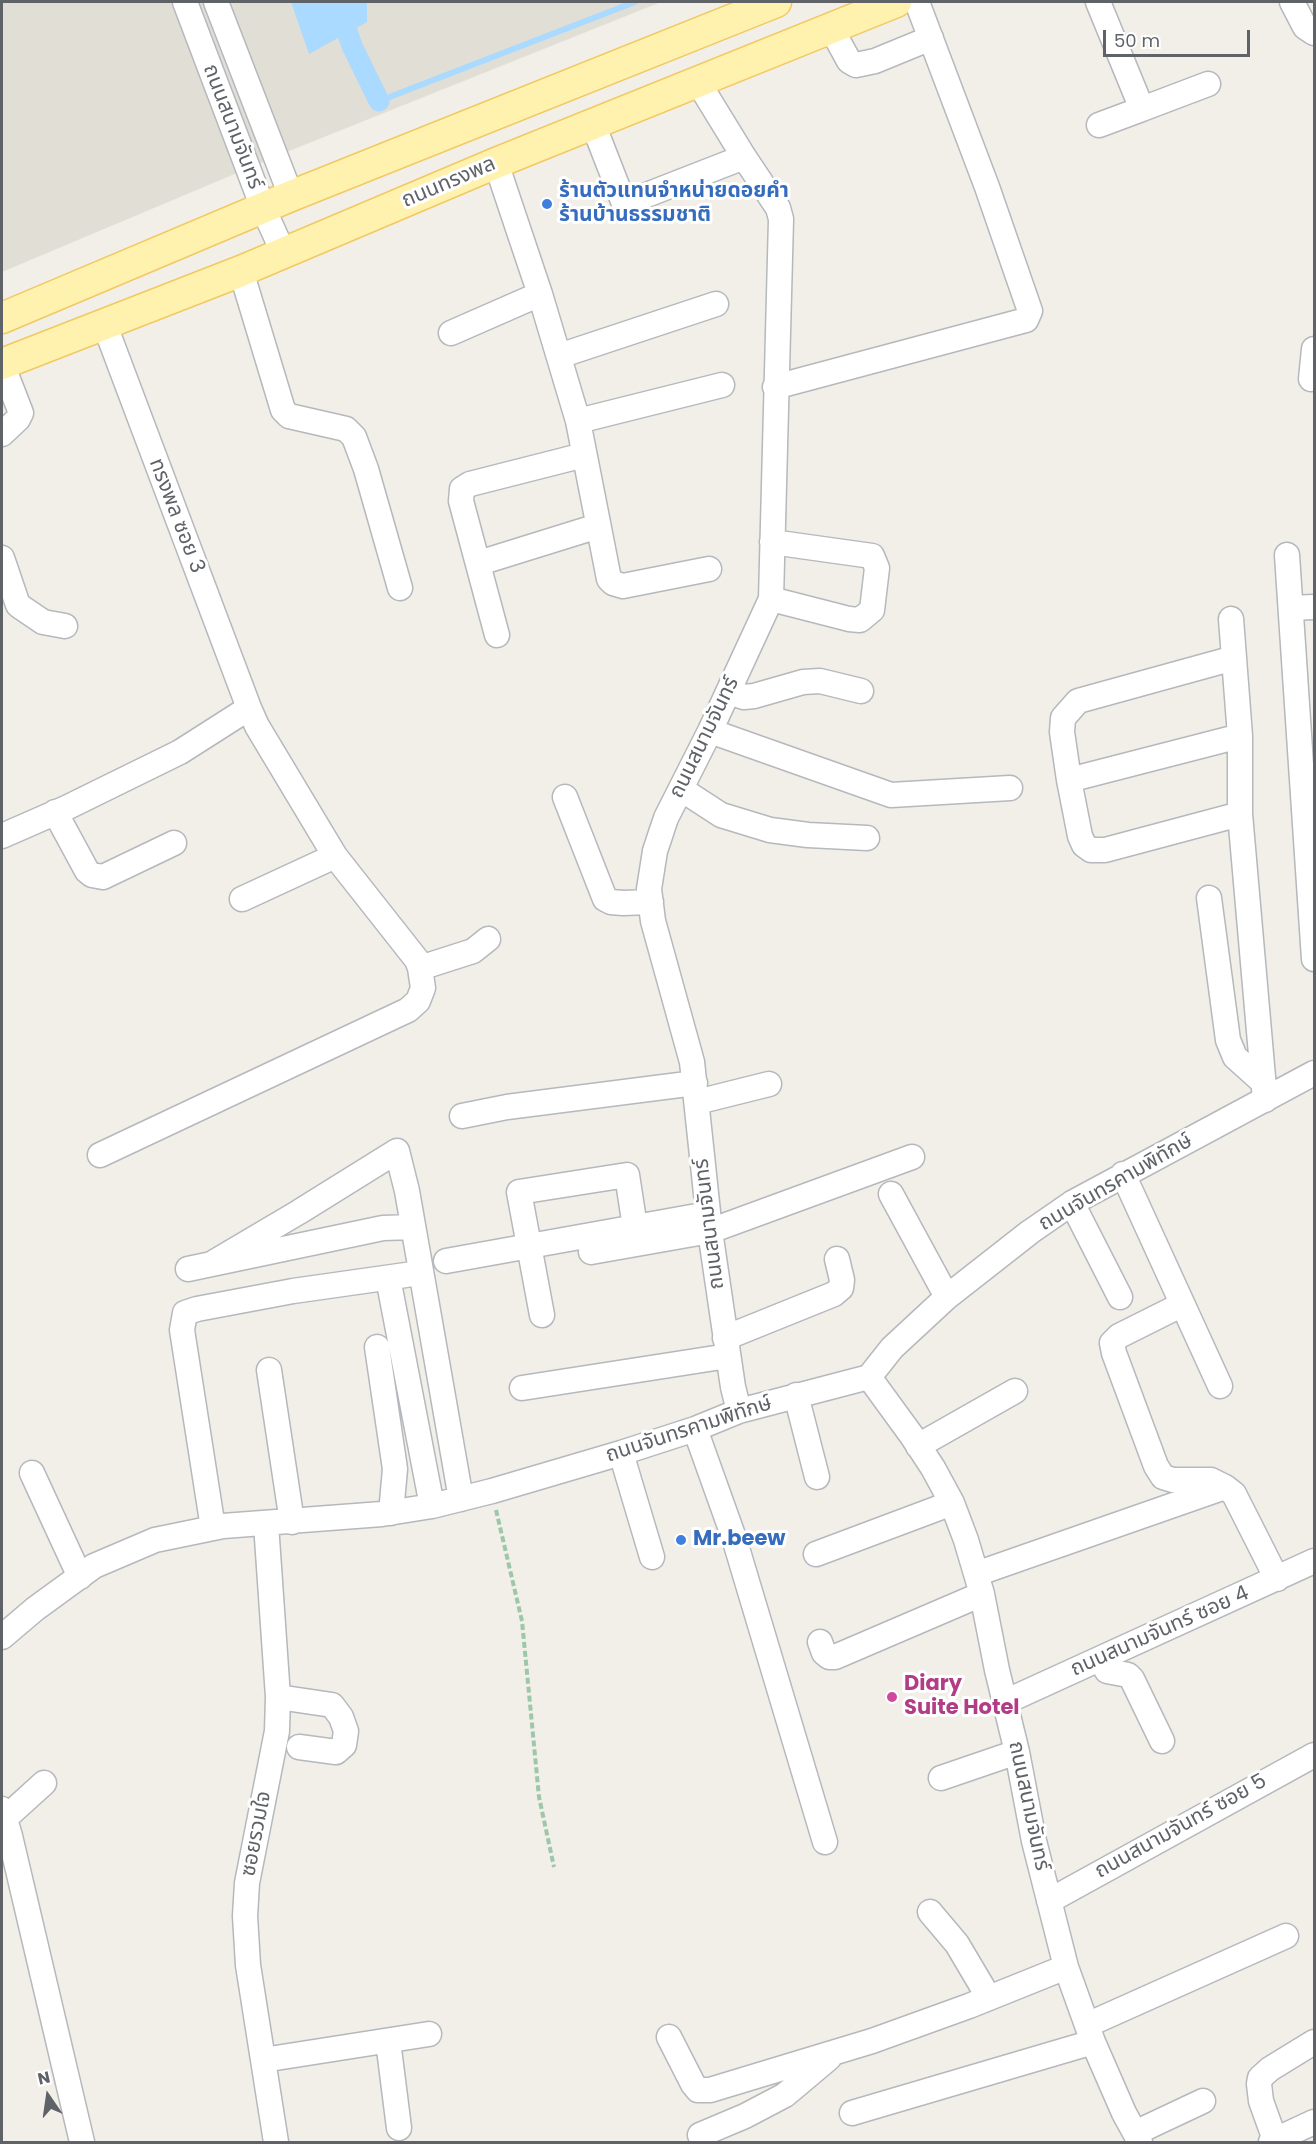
<!DOCTYPE html>
<html>
<head>
<meta charset="utf-8">
<style>
  body { margin:0 }
  #map { position:relative; width:1316px; height:2144px; overflow:hidden; background:#f1efe8; font-family:Poppins,sans-serif }
  canvas { display:block }
  .frame { position:absolute; inset:0; border:3px solid #5f6368; pointer-events:none }
  .north { position:absolute; left:18px; top:2066px; width:60px; height:60px; -webkit-text-stroke:4px #fff; paint-order:stroke; rotate:347deg; font-size:16px; font-weight:700; line-height:24px; text-align:center; color:#5f6368 }
  .north::after { content:''; display:block; margin:auto; width:21px; height:27px; background:#5f6368; clip-path:polygon(50% 0,100% 100%,50% 72%,0 100%) }
  .scale { position:absolute; left:1103px; top:30px; width:147px; height:27px; box-sizing:border-box; border:3px solid #5f6368; border-top:0; padding-left:8px; font-size:18px; line-height:21px; white-space:nowrap; color:#5f6368; -webkit-text-stroke:4px #fff; paint-order:stroke }
</style>
</head>
<body>
<div id="map">
<canvas width="1316" height="2144"></canvas>
<div class="frame"></div>
<div class="north">N</div>
<div class="scale">50 m</div>
</div>
<script>
const g = document.querySelector('canvas').getContext('2d');
g.lineJoin = 'round';
function paint(path, color) { g.fillStyle = color; g.fill(path, 'evenodd'); }
const shape = rows => new Path2D(rows.map(r => 'M' + r).join(''));
function strokePath(path, color, width, dash) { g.strokeStyle = color; g.lineWidth = width; g.lineCap = dash ? 'butt' : 'round'; g.setLineDash(dash || []); g.stroke(path); }
function drawText(font, color, halo, rows, align = 'center') {
  g.font = font + ' Poppins,"Noto Sans Thai",sans-serif'; g.lineWidth = 6; g.setLineDash([]); g.textBaseline = 'middle'; g.strokeStyle = halo; g.fillStyle = color; for (const [text, x, y, turn = 0] of rows) {
    g.save(); g.translate(x, y); g.rotate((+turn || 0) * Math.PI / 180); g.textAlign = isNaN(turn) ? turn : align; if (halo) g.strokeText(text, 0, 0); g.fillText(text, 0, 0); g.restore();
  }
}
const education = shape([
  [2,2,661,2,294,149,2,272]
]);
const water = shape([
  [291,2,367,2,367,22,309,54]
]);
const stream = shape([
  [379,101,635,2]
]);
const canal = shape([
  [336,2,353,48,379,101]
]);
const path = shape([
  [496,1510,522,1621,539,1797,554,1867]
]);
const minor = shape([
  [185,2,263,208,283,252],
  [216,2,291,196],
  [1098,2,1142,109,1099,125],
  [1292,2,1305,27,1314,33],
  [831,28,849,61,856,65,875,61,931,38],
  [698,82,744,157,778,208,781,219,771,599,710,731,666,818,655,851,649,889,653,921,692,1062,710,1231,733,1387,739,1411],
  [1142,109,1208,84],
  [593,124,623,201,626,203,744,157],
  [496,163,540,294,578,421,609,579,613,583,623,586,709,569],
  [241,271,283,410,289,416,346,429,354,437,366,469,400,588],
  [451,333,540,294],
  [559,356,716,304],
  [1311,379,1314,349],
  [775,387,1026,320,1030,311,987,187,917,2],
  [578,421,722,385],
  [2,434,18,419,21,413,2,364],
  [1287,555,1314,959],
  [2,558,18,605,43,622,65,626],
  [479,563,598,526],
  [771,599,849,619,860,620,872,610,877,568,872,556,772,542],
  [1291,608,1314,607],
  [1231,619,1240,736,1240,814,1265,1100],
  [497,635,461,501,462,489,470,484,584,455],
  [1234,658,1078,701,1063,718,1062,732,1069,780,1240,736],
  [728,692,744,697,754,696,803,682,820,681,861,691],
  [710,731,891,795,1010,788],
  [1069,780,1080,836,1084,845,1091,850,1105,850,1240,814],
  [681,789,721,815,770,830,808,835,867,838],
  [565,797,605,899,611,902,623,903,651,902],
  [55,812,87,871,92,875,103,877,174,843],
  [2,836,66,808,180,752,249,708],
  [1209,898,1228,1040,1235,1057,1264,1083],
  [242,899,335,856],
  [420,968,473,951,488,939],
  [697,1102,769,1084],
  [462,1116,507,1107,695,1083],
  [100,1155,408,1010,418,1001,423,988,420,968,417,960,335,856,257,726,249,708,104,323],
  [1123,1174,1220,1386],
  [891,1194,947,1297],
  [1072,1203,1120,1297],
  [591,1252,710,1231,912,1157],
  [446,1261,708,1214],
  [211,1264,299,1212,397,1151,407,1191,461,1499],
  [188,1269,383,1228,413,1227],
  [388,1278,432,1506],
  [1181,1305,1119,1336,1112,1343,1114,1353,1156,1466,1163,1477,1173,1480,1211,1480,1225,1487,1234,1494,1277,1579],
  [542,1315,519,1192,627,1175,635,1227],
  [725,1338,834,1294,841,1288,842,1280,837,1259],
  [377,1347,395,1469,391,1513],
  [269,1370,292,1522],
  [869,1377,912,1436,933,1468,952,1503,966,1540,982,1594,997,1670,1017,1752,1034,1841,1066,1967,1093,2042,1124,2113,1140,2142],
  [522,1388,728,1356],
  [796,1395,817,1477],
  [695,1429,734,1538,825,1842],
  [918,1446,1015,1391],
  [621,1453,652,1557],
  [32,1473,80,1577],
  [266,1524,278,1697,277,1731,247,1883,245,1916,248,1965,276,2142],
  [213,1528,182,1330,185,1313,197,1309,293,1291,420,1273],
  [816,1554,952,1503],
  [976,1574,1225,1487],
  [2,1637,35,1609,94,1566,155,1540,223,1526,382,1514,432,1506,492,1491,621,1453,695,1429,739,1411,869,1377,892,1348,947,1297,1030,1232,1072,1203,1314,1073],
  [820,1642,824,1653,829,1657,835,1657,982,1594],
  [1100,1659,1107,1671,1128,1675,1132,1679,1162,1741],
  [278,1697,332,1705,341,1717,346,1731,344,1745,336,1752,299,1747],
  [1005,1702,1314,1561],
  [941,1778,1017,1752],
  [2,1809,10,1836,82,2142],
  [2,1821,44,1783],
  [1049,1901,1314,1755],
  [930,1912,957,1944,989,1998],
  [1087,2025,1286,1936],
  [669,2037,693,2084,698,2090,710,2090,872,2041,969,2006,1066,1967],
  [388,2041,399,2128],
  [263,2060,429,2034],
  [852,2113,1093,2042],
  [1135,2133,1203,2101],
  [700,2135,745,2116,785,2095,829,2058],
  [1275,2140,1261,2101,1259,2084,1260,2078,1270,2069,1314,2042],
  [1271,2142,1314,2122]
]);
const major = shape([
  [2,318,291,196,776,2],
  [2,364,241,271,496,163,896,2]
]);
const markers = [
  [547,204,6,"#3f7fe0"],
  [681,1540,6,"#3f7fe0"],
  [892,1697,6,"#d1479c"]
];
const streetNames = [
  ["ถนนสนามจันทร์",232,127,69],
  ["ถนนทรงพล",449,183,-23],
  ["ทรงพล ซอย 3",176,516,69],
  ["ถนนสนามจันทร์",705,738,-64],
  ["ถนนจันทรคามพิทักษ์",1116,1183,-30],
  ["ถนนสนามจันทร์",710,1224,-97],
  ["ถนนจันทรคามพิทักษ์",689,1430,-18],
  ["ถนนสนามจันทร์ ซอย 4",1160,1632,-24],
  ["ถนนสนามจันทร์",1028,1806,78],
  ["ถนนสนามจันทร์ ซอย 5",1181,1827,-29],
  ["ซอยรวมใจ",257,1834,-79]
];
const shopNames = [
  ["ร้านตัวแทนจำหน่ายดอยคำ",559,192],
  ["ร้านบ้านธรรมชาติ",559,216],
  ["Mr.beew",693,1540]
];
const hotelNames = [
  ["Diary",904,1685],
  ["Suite Hotel",904,1709]
];
paint(education, '#e1ded6');
paint(water, '#aadaff');
strokePath(stream, '#aadaff', 6);
strokePath(canal, '#aadaff', 21);
strokePath(minor, '#b5b8bc', 27);
strokePath(major, '#f2c960', 33);
strokePath(path, '#9cc7a9', 4, [6, 3]);
strokePath(minor, '#fff', 24);
strokePath(major, '#fff2af', 30);
for (const [x, y, r, color] of markers) { const dot = new Path2D(); dot.arc(x, y, r, 0, 2 * Math.PI); g.fillStyle = color; g.fill(dot); strokePath(dot, '#fff', 2); }
drawText('21px', '#5f6368', '#fff', streetNames);
drawText('bold 21px', '#366cbe', '#fff', shopNames, 'left');
drawText('bold 21px', '#b23c85', '#fff', hotelNames, 'left');
</script>
</body>
</html>
